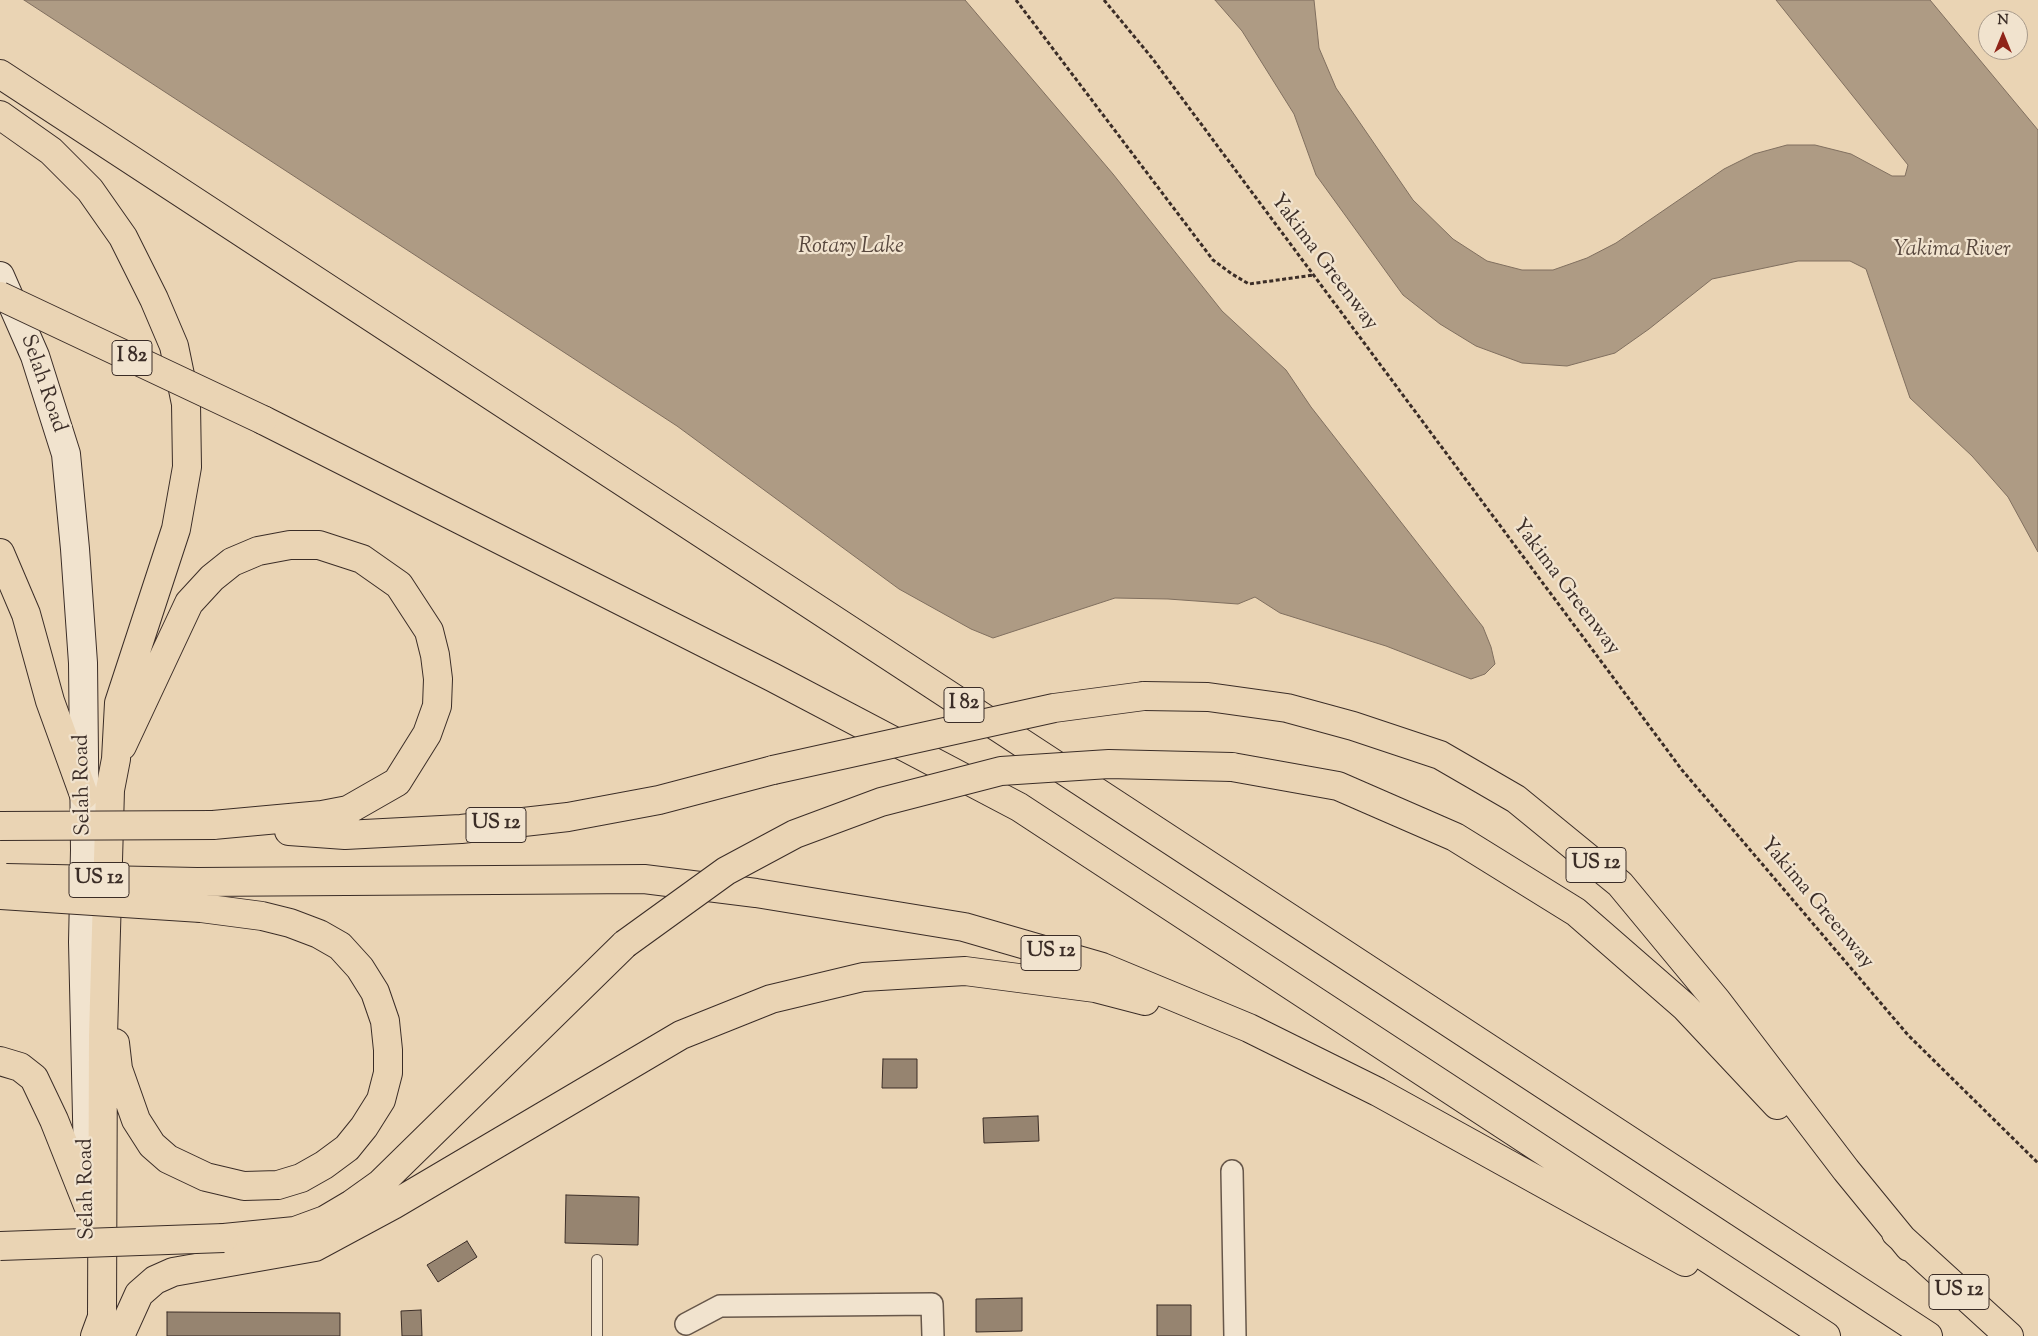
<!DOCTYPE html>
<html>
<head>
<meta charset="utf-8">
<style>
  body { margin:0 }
  #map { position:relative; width:2038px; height:1336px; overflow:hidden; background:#ead4b4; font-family:"Sorts Mill Goudy",serif }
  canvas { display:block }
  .north { position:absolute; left:1978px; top:10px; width:50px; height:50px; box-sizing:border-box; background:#f1e3ce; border:1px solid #a89a8b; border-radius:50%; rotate:0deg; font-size:14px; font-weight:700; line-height:20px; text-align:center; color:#3b2d27 }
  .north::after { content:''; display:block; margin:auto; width:18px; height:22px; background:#8f2418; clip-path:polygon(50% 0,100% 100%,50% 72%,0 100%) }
</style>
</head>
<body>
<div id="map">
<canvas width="2038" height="1336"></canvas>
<div class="north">N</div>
</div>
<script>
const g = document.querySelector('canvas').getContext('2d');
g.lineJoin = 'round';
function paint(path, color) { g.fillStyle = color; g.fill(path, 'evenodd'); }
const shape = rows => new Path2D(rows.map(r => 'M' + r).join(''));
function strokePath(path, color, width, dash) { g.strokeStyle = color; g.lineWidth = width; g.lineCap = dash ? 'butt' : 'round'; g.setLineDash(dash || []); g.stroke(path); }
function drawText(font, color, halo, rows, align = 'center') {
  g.font = font + ' "Sorts Mill Goudy",serif'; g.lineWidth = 4.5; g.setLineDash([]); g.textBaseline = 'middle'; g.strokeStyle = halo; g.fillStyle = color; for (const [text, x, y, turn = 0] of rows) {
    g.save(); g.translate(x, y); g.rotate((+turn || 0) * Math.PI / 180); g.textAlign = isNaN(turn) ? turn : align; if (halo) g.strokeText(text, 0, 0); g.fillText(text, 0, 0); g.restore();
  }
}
const water = shape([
  [24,0,965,0,1113,174,1222,311,1286,370,1311,407,1483,627,1491,647,1495,664,1485,674,1471,679,1386,646,1280,613,1255,597,1238,604,1168,599,1115,598,993,638,971,629,899,589,677,426,24,0],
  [1215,0,1314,0,1319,48,1336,88,1413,200,1453,239,1487,261,1522,270,1553,270,1587,258,1616,243,1724,169,1754,154,1787,145,1815,145,1851,154,1892,176,1905,176,1908,165,1776,0,1930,0,2038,130,2038,552,2008,497,1972,456,1910,398,1866,269,1850,261,1798,261,1712,279,1649,329,1615,353,1567,366,1522,363,1476,346,1440,324,1403,295,1316,175,1294,114,1242,31,1215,0]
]);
const building = shape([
  [883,1059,917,1059,917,1088,882,1088,883,1059],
  [1038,1116,1039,1141,984,1143,983,1118,1038,1116],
  [566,1195,639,1197,638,1245,565,1243,566,1195],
  [467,1241,477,1257,438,1282,427,1265,467,1241],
  [1022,1298,1022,1331,976,1332,976,1299,1022,1298],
  [1157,1305,1191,1305,1191,1336,1157,1336,1157,1305],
  [421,1310,422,1336,402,1336,401,1311,421,1310],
  [167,1312,340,1313,340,1336,167,1336,167,1312]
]);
const path = shape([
  [1016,0,1213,260,1232,274,1249,284,1314,275],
  [1104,0,1152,58,1682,770,1908,1035,2038,1163]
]);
const service = shape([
  [597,1336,597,1260]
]);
const minor = shape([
  [1232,1171,1235,1336],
  [686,1324,720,1306,932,1304,933,1336]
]);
const secondary = shape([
  [0,276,35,356,66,454,75,549,83,663,85,850,83,942,89,1204]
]);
const motorway = shape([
  [0,74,1928,1336],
  [0,115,51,151,90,190,123,237,154,299,174,346,186,404,187,467,176,529,119,703,116,759,110,790,103,1036,102,1317,95,1336],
  [263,420,772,677,1019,807,1826,1336],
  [0,553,26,614,50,701,84,795],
  [1144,696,1208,697,1287,708,1353,726,1440,755,1516,799,1620,884,1717,1001,1846,1170,1909,1247],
  [122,746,189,603,212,578,232,562,258,551,290,545,319,545,362,559,399,585,429,631,435,655,438,679,437,706,427,734,397,782,348,810,322,815,213,825],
  [1232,767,1338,786,1455,837,1576,912,1685,1007,1777,1105],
  [289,831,345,835,461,829,568,817,659,800,773,770],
  [197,882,644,879,756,893,964,927,1102,967,1249,1028,1378,1092,1685,1262],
  [115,1043,118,1069,136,1120,152,1145,168,1159,206,1177,244,1186,278,1185,301,1178,324,1165,347,1148,364,1127,381,1100,388,1073,388,1050,385,1021,375,992,360,968,340,946,319,934,290,923,262,916,201,908],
  [0,1061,20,1067,34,1078,54,1120,89,1208],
  [1896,1233,2009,1336],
  [224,1238,295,1231,325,1220,352,1204,380,1184,625,944],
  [120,1336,139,1294,155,1280,173,1272,315,1247,393,1205,681,1035,771,999,863,977,965,971,1095,988,1145,1001]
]);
const motorwayBridge = shape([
  [0,296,263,420],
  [773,770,1054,708,1144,696],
  [0,826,213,825],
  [6,878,197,882],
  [0,895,201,908],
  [625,944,726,871,795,834,881,802,1001,771,1109,764,1232,767],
  [0,1246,224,1238]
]);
const shields = [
  [132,358,40],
  [964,705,40],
  [496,825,60],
  [1596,865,60],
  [99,880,60],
  [1051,953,60],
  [1959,1292,60]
];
const shieldNames = [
  ["I 82",132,358],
  ["I 82",964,705],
  ["US 12",496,825],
  ["US 12",1596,865],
  ["US 12",99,880],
  ["US 12",1051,953],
  ["US 12",1959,1292]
];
const streetNames = [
  ["Yakima Greenway",1323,263,53],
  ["Selah Road",42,384,71],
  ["Yakima Greenway",1565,588,53],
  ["Selah Road",84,785,-91],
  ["Yakima Greenway",1816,904,50],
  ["Selah Road",88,1189,-91]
];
const waterNames = [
  ["Rotary Lake",851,248],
  ["Yakima River",1952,251]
];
paint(water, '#ae9b84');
strokePath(water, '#806f5f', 1);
paint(building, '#968470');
strokePath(building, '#3b2d27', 1);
strokePath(service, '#67574a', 12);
strokePath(minor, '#67574a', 24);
strokePath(secondary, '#3b2d27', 30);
strokePath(motorway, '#3b2d27', 30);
strokePath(path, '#3b2d27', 3, [4, 2.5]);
strokePath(service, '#f1e3ce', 10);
strokePath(minor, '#f1e3ce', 21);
strokePath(secondary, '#f1e3ce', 28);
strokePath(motorway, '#ead4b4', 28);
strokePath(motorwayBridge, '#3b2d27', 30, []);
strokePath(motorwayBridge, '#ead4b4', 28);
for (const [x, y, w] of shields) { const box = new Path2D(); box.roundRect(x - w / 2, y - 17.5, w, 35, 4); g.fillStyle = '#f1e3ce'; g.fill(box); strokePath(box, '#3b2d27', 1); }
drawText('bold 20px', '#3b2d27', null, shieldNames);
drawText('21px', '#3b2d27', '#f1e3ce', streetNames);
drawText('italic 22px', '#58483e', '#f1e3ce', waterNames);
</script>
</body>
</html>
